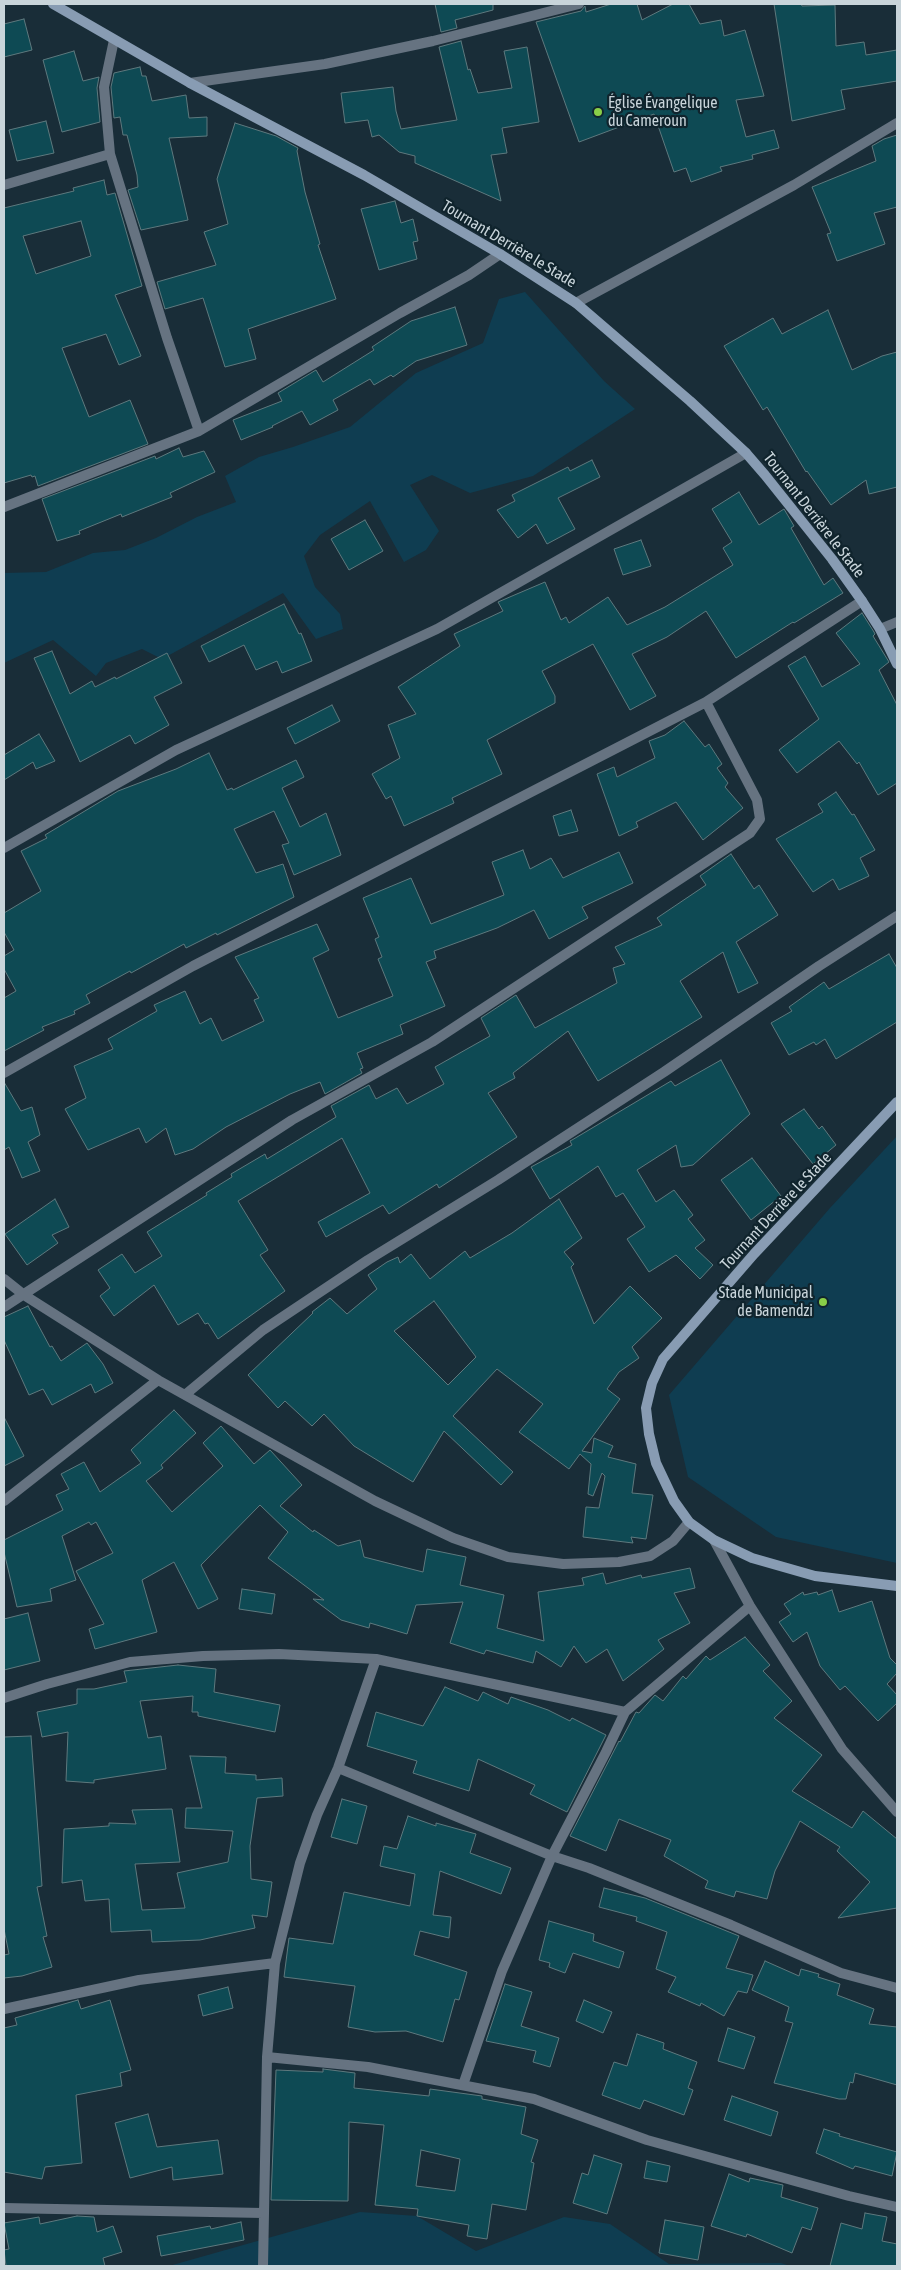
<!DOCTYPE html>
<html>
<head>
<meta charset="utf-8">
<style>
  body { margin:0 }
  #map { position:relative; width:901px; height:2270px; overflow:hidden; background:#192d38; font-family:"Asap Condensed",sans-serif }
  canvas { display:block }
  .frame { position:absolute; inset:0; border:5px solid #c8d4da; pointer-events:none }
</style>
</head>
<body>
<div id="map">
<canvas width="901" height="2270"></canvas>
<div class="frame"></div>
</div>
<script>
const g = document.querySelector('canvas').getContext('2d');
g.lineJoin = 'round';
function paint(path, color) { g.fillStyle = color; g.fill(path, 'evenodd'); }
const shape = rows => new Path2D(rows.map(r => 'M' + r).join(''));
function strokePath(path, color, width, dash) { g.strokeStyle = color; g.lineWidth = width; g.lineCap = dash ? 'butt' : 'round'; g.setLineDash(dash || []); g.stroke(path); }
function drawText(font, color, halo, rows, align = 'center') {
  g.font = font + ' "Asap Condensed",sans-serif'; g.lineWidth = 4.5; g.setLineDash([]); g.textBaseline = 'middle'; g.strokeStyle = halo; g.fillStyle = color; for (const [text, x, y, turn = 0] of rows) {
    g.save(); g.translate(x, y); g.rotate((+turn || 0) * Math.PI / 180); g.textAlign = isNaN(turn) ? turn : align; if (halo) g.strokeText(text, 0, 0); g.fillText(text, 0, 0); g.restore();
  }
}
const green = shape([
  [525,292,604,381,635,409,533,476,470,493,432,475,410,485,439,531,426,550,404,562,370,501,320,535,304,556,315,587,340,614,343,629,316,639,283,593,162,659,142,649,106,663,96,676,53,640,4,663,4,573,46,572,93,553,125,550,156,538,197,517,236,502,225,476,259,457,293,447,350,427,416,373,483,343,499,299],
  [897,1136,897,1563,776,1537,688,1477,669,1395,830,1208],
  [360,2212,417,2216,476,2251,564,2217,610,2224,669,2264,781,2263,790,2266,169,2266]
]);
const building = shape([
  [435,4,493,4,493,10,455,20,457,28,441,32,435,4],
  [611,4,637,4,642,20,673,4,689,4,700,24,721,20,724,36,745,30,764,96,736,100,746,137,774,130,779,148,752,155,753,159,720,167,722,171,691,182,686,168,674,172,654,114,579,142,536,22,581,11,585,6,586,12,611,4],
  [774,4,801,4,802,6,835,5,836,46,864,42,866,55,897,50,897,81,841,90,845,109,792,121,774,4],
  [24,19,32,50,4,57,4,24,24,19],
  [461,41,468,70,470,69,478,93,512,88,504,51,527,47,539,122,502,128,507,153,491,155,501,201,415,163,415,156,399,152,379,135,372,137,368,120,345,123,341,93,393,87,396,111,401,129,457,120,439,47,461,41],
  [74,51,83,81,99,77,97,88,100,122,62,132,43,60,74,51],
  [140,67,142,76,146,76,152,101,186,95,189,118,207,117,207,136,169,138,188,220,141,230,128,190,138,187,137,175,127,135,123,135,120,117,114,118,111,87,114,73,140,67],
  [46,121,54,153,17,161,9,130,46,121],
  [235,123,276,136,298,148,297,151,305,192,320,244,318,245,336,299,248,329,256,359,225,367,203,298,165,309,157,282,216,265,204,232,228,224,217,179,235,123],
  [897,135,897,207,874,213,885,244,837,261,827,234,831,233,812,187,876,161,872,146,884,139,897,135],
  [104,180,107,195,115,193,142,286,115,295,141,356,119,365,106,334,62,348,89,417,130,400,148,444,38,486,35,476,32,477,31,475,4,483,4,208,74,191,73,188,104,180],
  [81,221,91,256,36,274,23,236,81,221],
  [395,201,401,223,413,219,418,241,413,242,417,259,379,270,361,209,395,201],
  [455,307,467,345,416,361,393,377,391,375,374,385,370,379,333,400,338,410,310,425,302,411,272,426,273,427,241,440,233,420,282,401,278,393,316,370,323,382,374,350,372,347,411,321,455,307],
  [828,310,852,370,882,356,897,352,897,487,869,494,866,480,831,505,807,471,806,472,767,407,763,410,724,346,773,318,782,334,828,310],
  [179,448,183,457,204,451,215,472,170,493,172,497,122,517,121,514,79,531,80,534,57,541,42,499,155,456,156,459,179,448],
  [592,460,600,477,558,498,575,529,547,544,536,524,518,538,497,510,515,501,512,495,568,467,570,471,592,460],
  [739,492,759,525,784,509,794,526,791,528,824,585,833,578,843,593,794,623,793,622,736,658,706,611,667,637,632,654,656,696,630,710,593,644,542,671,555,696,555,703,487,740,502,774,452,798,454,803,404,826,391,796,386,799,372,774,400,758,388,725,416,714,398,687,460,646,454,634,503,611,498,602,545,582,561,620,566,617,569,623,608,597,627,625,665,607,733,565,723,548,732,542,712,509,739,492],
  [365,520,383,551,349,570,331,539,365,520],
  [641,540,651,566,623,575,614,549,641,540],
  [284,604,299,634,301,633,312,661,282,673,277,661,256,670,244,645,209,662,201,646,284,604],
  [862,613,874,632,875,634,873,636,889,662,879,670,897,705,897,783,878,795,859,762,857,764,839,741,797,773,779,750,819,719,788,666,805,656,822,687,860,664,836,633,862,613],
  [52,651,70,694,92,681,95,687,115,677,116,679,167,653,182,683,154,697,169,725,135,744,130,735,80,762,34,658,52,651],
  [332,705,340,721,295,744,287,728,332,705],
  [684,721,705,747,709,744,722,764,717,768,728,783,725,787,743,808,703,840,676,802,636,822,638,827,619,836,597,774,614,767,617,777,655,758,649,741,665,735,684,721],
  [39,734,55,761,36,769,33,762,4,780,4,755,39,734],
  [209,753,227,790,232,788,233,790,296,760,304,777,282,788,300,827,326,813,341,855,294,875,282,845,289,843,274,811,234,829,256,873,283,864,294,897,217,935,216,933,186,948,184,944,131,973,130,971,86,995,90,1003,74,1011,75,1014,42,1027,44,1030,4,1051,4,998,16,991,4,969,4,956,14,950,4,932,4,913,41,891,21,851,47,838,45,835,118,791,176,769,209,753],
  [836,792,852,815,854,814,875,850,860,858,869,876,839,890,833,879,813,892,776,839,823,812,818,804,836,792],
  [571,810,578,831,559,836,553,816,571,810],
  [523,850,530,869,551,858,563,878,619,852,633,883,582,907,588,918,549,939,534,910,497,928,434,951,436,958,426,962,445,1006,400,1025,403,1034,357,1053,363,1068,360,1069,362,1073,325,1094,320,1082,290,1094,226,1127,193,1149,175,1155,166,1128,146,1143,139,1128,88,1150,65,1109,86,1098,74,1066,113,1049,108,1039,157,1011,154,1005,185,991,200,1024,211,1018,222,1041,264,1021,254,1000,259,998,235,957,317,924,329,950,313,958,338,1018,393,996,378,959,382,957,375,939,379,937,363,898,411,878,431,924,504,895,492,862,523,850],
  [731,854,754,889,759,885,778,915,736,942,758,983,738,993,723,952,680,981,702,1017,598,1081,568,1031,513,1073,515,1078,488,1093,517,1137,439,1188,437,1184,389,1214,383,1205,326,1237,318,1222,370,1193,342,1138,238,1201,268,1250,260,1255,285,1291,218,1339,208,1323,205,1324,198,1313,178,1325,154,1285,114,1316,100,1296,110,1288,98,1270,122,1254,135,1273,162,1256,147,1232,207,1195,206,1193,232,1177,231,1174,265,1154,267,1159,336,1117,331,1106,369,1085,376,1099,397,1088,407,1104,444,1084,435,1067,490,1036,481,1018,516,995,535,1028,617,983,613,968,625,964,615,947,662,925,657,918,706,885,700,876,731,854],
  [889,954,897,968,897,1022,836,1059,825,1039,816,1045,814,1042,789,1055,771,1023,792,1011,789,1007,824,982,829,989,889,954],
  [721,1060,750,1114,693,1165,681,1167,676,1145,637,1170,656,1202,674,1190,693,1215,688,1219,705,1240,695,1248,713,1265,700,1279,676,1255,649,1272,627,1239,645,1227,623,1193,616,1197,598,1166,550,1199,531,1167,572,1145,570,1141,572,1140,671,1081,675,1086,721,1060],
  [4,1082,21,1111,32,1107,40,1135,28,1142,40,1171,22,1178,9,1147,4,1150,4,1082],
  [804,1109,819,1129,822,1126,836,1145,813,1164,781,1124,804,1109],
  [752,1158,781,1196,751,1220,721,1180,752,1158],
  [55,1199,69,1227,52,1235,58,1243,27,1265,5,1234,55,1199],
  [559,1199,582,1238,564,1252,574,1264,571,1267,594,1324,630,1286,662,1318,632,1347,639,1358,619,1372,607,1389,620,1399,582,1451,592,1453,594,1438,613,1446,608,1457,636,1464,632,1493,653,1495,646,1539,631,1537,633,1543,583,1537,586,1507,599,1508,605,1476,602,1473,593,1496,588,1494,591,1464,580,1454,569,1469,519,1432,543,1404,497,1369,453,1416,513,1472,501,1485,444,1431,413,1482,354,1446,324,1414,312,1426,285,1401,278,1408,248,1375,313,1313,312,1312,330,1298,347,1314,377,1289,368,1275,387,1262,398,1257,400,1263,411,1254,430,1279,465,1251,470,1258,512,1233,559,1199],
  [434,1301,476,1357,448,1385,394,1331,434,1301],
  [28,1306,50,1347,52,1346,61,1361,87,1343,103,1364,113,1383,95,1393,91,1384,52,1405,43,1389,29,1395,4,1340,4,1317,28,1306],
  [174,1410,196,1433,161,1465,163,1468,146,1481,172,1512,223,1466,203,1443,221,1426,254,1464,270,1450,302,1485,280,1506,313,1532,314,1530,338,1546,360,1540,364,1557,423,1572,427,1549,466,1557,460,1585,504,1595,497,1628,544,1641,538,1592,584,1585,582,1578,603,1573,606,1584,641,1575,642,1578,690,1568,695,1588,674,1593,690,1623,658,1640,664,1649,623,1681,607,1649,586,1663,574,1646,561,1667,536,1651,533,1663,486,1650,484,1654,450,1643,463,1602,416,1605,407,1634,370,1623,369,1628,341,1620,313,1599,324,1600,268,1558,288,1532,260,1505,201,1565,218,1599,198,1609,174,1562,142,1580,157,1632,95,1649,89,1629,104,1624,76,1571,113,1553,96,1522,91,1525,89,1522,62,1536,76,1580,50,1589,52,1601,17,1607,4,1552,4,1540,63,1510,56,1495,69,1489,61,1474,84,1462,100,1492,141,1463,131,1450,174,1410],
  [4,1417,24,1456,4,1466,4,1417],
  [242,1589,275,1594,272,1614,239,1609,242,1589],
  [832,1590,839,1612,872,1601,890,1658,897,1665,897,1673,887,1684,897,1695,897,1703,878,1721,845,1686,840,1690,820,1666,807,1632,793,1642,779,1622,791,1614,784,1604,803,1592,804,1595,817,1592,818,1595,832,1590],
  [28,1613,40,1661,4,1670,4,1619,28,1613],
  [745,1637,770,1665,763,1671,792,1701,774,1718,822,1755,792,1791,852,1828,863,1811,897,1839,897,1908,838,1918,870,1882,837,1851,840,1847,800,1821,775,1871,767,1899,736,1891,734,1897,705,1888,708,1881,664,1856,671,1840,619,1819,606,1851,570,1836,619,1741,620,1742,636,1712,639,1713,655,1695,663,1701,683,1676,686,1679,706,1656,710,1660,745,1637],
  [178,1665,216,1669,214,1692,280,1705,275,1732,198,1716,198,1712,192,1712,193,1696,140,1701,148,1738,161,1736,166,1769,94,1780,94,1783,66,1781,68,1732,42,1737,37,1712,77,1704,77,1689,94,1689,127,1682,124,1671,178,1665],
  [445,1687,478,1701,483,1692,508,1704,511,1697,548,1710,570,1721,572,1718,606,1735,567,1812,530,1794,535,1785,478,1759,469,1791,413,1773,417,1761,367,1746,376,1712,423,1726,445,1687],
  [31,1736,42,1886,37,1887,47,1936,43,1937,52,1967,22,1976,4,1978,4,1955,9,1954,4,1929,4,1737,31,1736],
  [190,1756,226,1757,225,1773,256,1775,256,1780,282,1778,283,1796,257,1798,250,1846,251,1879,272,1882,267,1917,252,1915,255,1928,200,1940,152,1942,151,1930,111,1932,109,1899,85,1901,82,1880,62,1883,64,1829,109,1826,109,1823,136,1824,132,1810,172,1809,180,1862,135,1864,142,1910,185,1908,177,1873,228,1862,233,1831,185,1828,186,1808,202,1808,190,1756],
  [342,1799,367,1806,357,1844,331,1837,342,1799],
  [408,1816,436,1826,436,1823,476,1834,470,1853,511,1868,501,1894,440,1871,433,1915,451,1917,449,1938,420,1931,414,1955,467,1972,459,2000,455,1999,443,2042,406,2031,375,2032,348,2027,355,1986,284,1977,289,1938,333,1944,344,1892,410,1906,415,1874,380,1866,384,1846,397,1849,408,1816],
  [604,1888,645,1898,739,1936,726,1968,753,1975,747,1993,738,1991,724,2016,701,2003,700,2006,668,1992,676,1977,656,1969,667,1932,636,1921,637,1917,599,1907,604,1888],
  [549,1921,594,1934,593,1941,624,1952,619,1968,573,1953,565,1973,549,1967,550,1963,539,1960,549,1921],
  [765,1961,799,1976,801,1969,819,1974,818,1977,840,1984,837,1995,874,2009,869,2024,897,2027,897,2085,855,2073,853,2083,850,2082,846,2099,839,2099,774,2083,793,2023,785,2021,789,2007,752,1990,765,1961],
  [505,1984,532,1992,521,2026,559,2038,550,2067,533,2062,536,2051,486,2041,505,1984],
  [228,1987,233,2008,203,2016,198,1995,228,1987],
  [78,2000,81,2009,110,2000,131,2070,120,2073,122,2086,76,2095,82,2163,45,2167,42,2179,4,2172,4,2028,17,2025,15,2018,78,2000],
  [584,2000,612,2012,603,2033,576,2021,584,2000],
  [728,2028,755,2037,744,2069,718,2061,728,2028],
  [637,2034,664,2043,663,2049,697,2062,688,2088,693,2090,684,2115,644,2100,640,2109,602,2095,614,2062,627,2066,637,2034],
  [323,2069,355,2073,354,2088,429,2096,430,2089,482,2096,482,2099,526,2107,521,2134,538,2140,531,2162,534,2163,526,2210,492,2204,487,2239,467,2236,469,2225,417,2216,418,2209,375,2205,384,2125,349,2122,348,2201,271,2200,276,2070,323,2072,323,2069],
  [421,2150,460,2159,455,2191,416,2186,421,2150],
  [732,2096,778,2112,771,2136,724,2120,732,2096],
  [148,2114,157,2147,218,2140,223,2174,173,2180,172,2167,130,2178,115,2123,148,2114],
  [824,2129,840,2134,839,2136,897,2152,892,2176,855,2166,853,2169,816,2153,824,2129],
  [594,2155,622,2164,607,2214,573,2203,582,2173,588,2175,594,2155],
  [647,2161,670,2166,667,2182,644,2178,647,2161],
  [729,2174,749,2182,750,2178,783,2185,781,2197,818,2208,811,2230,802,2227,792,2253,747,2234,746,2237,711,2226,729,2174],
  [865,2213,887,2217,882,2241,897,2244,897,2266,830,2266,841,2223,862,2229,865,2213],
  [77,2216,94,2217,97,2232,113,2226,122,2252,103,2258,105,2266,6,2266,4,2250,9,2249,4,2223,39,2217,40,2224,77,2216],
  [665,2220,704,2227,698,2260,659,2253,665,2220],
  [241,2222,244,2240,161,2256,157,2236,210,2226,211,2229,241,2222]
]);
const street = shape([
  [114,40,104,87,110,154,167,338,199,431],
  [190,83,325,64,433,41,579,4],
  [4,185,110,154],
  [576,303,794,185,897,123],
  [4,507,199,431,400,313,469,275,500,254],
  [880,629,897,622],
  [4,848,176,750,437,629,746,453],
  [4,1073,193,966,706,702,862,601],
  [4,1279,24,1295,158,1380,375,1501,453,1538,508,1557,563,1564,619,1562,650,1556,673,1541,689,1522],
  [4,1307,292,1120,432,1042,750,833,760,819,757,800,706,702],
  [186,1394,263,1330,368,1260,498,1180,664,1072,819,966,897,916],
  [4,1501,158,1380],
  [714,1540,750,1606,842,1749,897,1812],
  [4,1698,47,1684,130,1662,203,1656,279,1654,376,1659,625,1712],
  [338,1768,552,1856,589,1868,731,1925,841,1973,897,1988],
  [4,2009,139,1980,275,1963],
  [267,2057,368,2067,534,2099,647,2140,849,2196,897,2207],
  [463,2085,502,1971,552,1856,606,1752,625,1712,750,1606],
  [4,2208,263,2213],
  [263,2266,267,2057,275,1963,300,1863,317,1815,338,1768,376,1659]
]);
const secondary = shape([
  [53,4,190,83,364,175,500,254,576,303,690,401,746,453,765,475,832,559,862,601,880,629,897,664],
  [897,1102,754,1254,663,1359,652,1383,646,1408,649,1434,656,1463,674,1501,689,1522,714,1540,752,1558,815,1576,897,1586]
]);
const markers = [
  [598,112,5,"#89ce48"],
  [823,1302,5,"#89ce48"]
];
const poiNames = [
  ["Église Évangelique",608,103],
  ["du Cameroun",608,121],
  ["Stade Municipal",813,1293,"right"],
  ["de Bamendzi",813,1311,"right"]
];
const streetNames = [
  ["Tournant Derrière le Stade",509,244,31],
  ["Tournant Derrière le Stade",814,515,52],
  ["Tournant Derrière le Stade",776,1211,-47]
];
paint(green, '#0f3d51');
paint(building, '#0e4a54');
strokePath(building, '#5e797e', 1);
strokePath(street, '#667381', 10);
strokePath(secondary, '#889cb3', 10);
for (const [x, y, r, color] of markers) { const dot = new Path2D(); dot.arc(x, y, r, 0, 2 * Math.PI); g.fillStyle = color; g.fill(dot); strokePath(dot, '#10242d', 2); }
drawText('16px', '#c8d4da', '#10242d', poiNames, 'left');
drawText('16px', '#c8d4da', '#10242d', streetNames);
</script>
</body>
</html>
